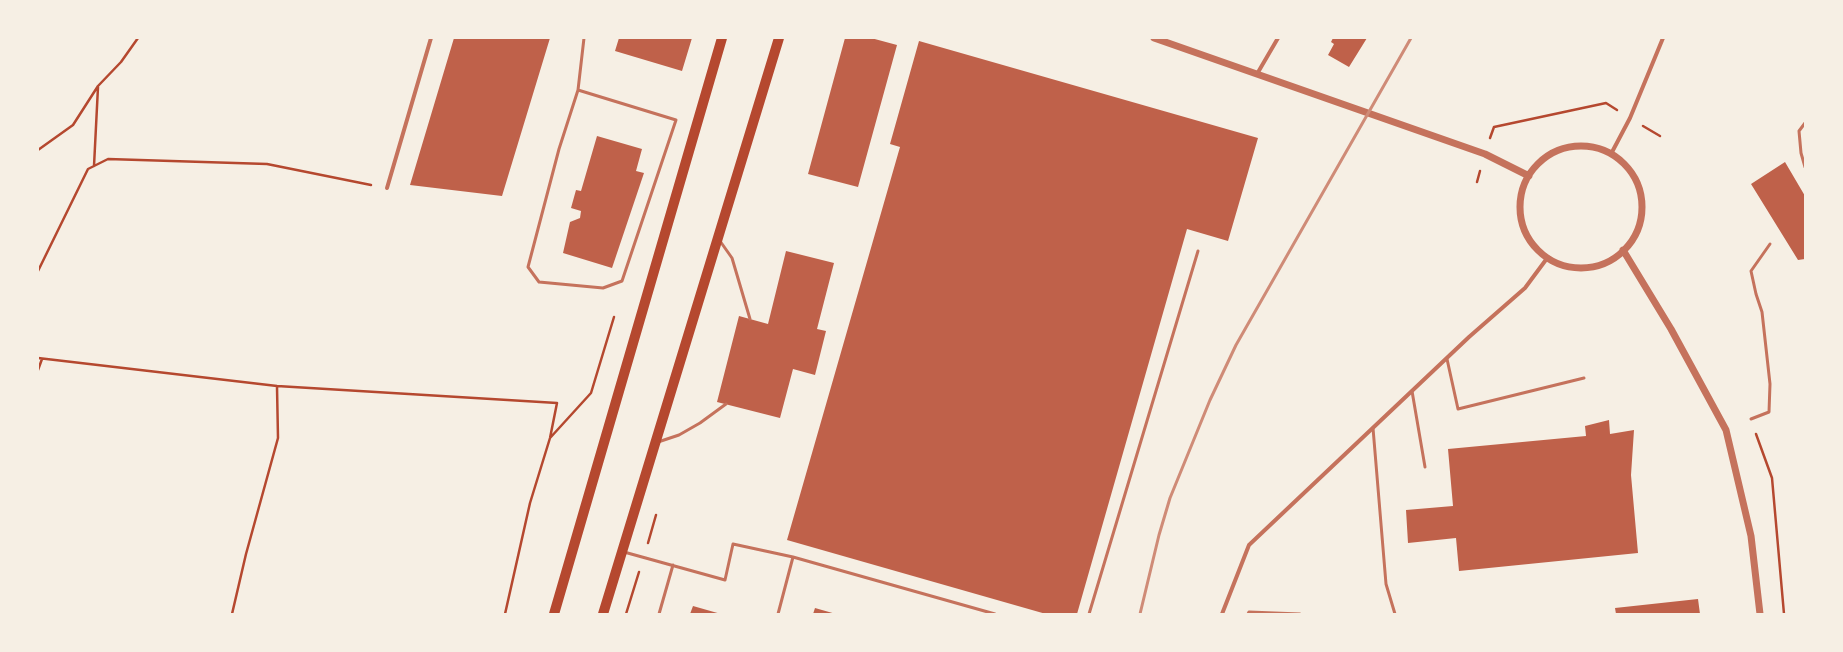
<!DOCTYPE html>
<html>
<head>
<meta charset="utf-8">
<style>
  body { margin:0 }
  #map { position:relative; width:1843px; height:652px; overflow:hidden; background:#f6efe4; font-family:"Alegreya Sans",sans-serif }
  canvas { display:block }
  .frame { position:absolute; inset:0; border:39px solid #f6efe4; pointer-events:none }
</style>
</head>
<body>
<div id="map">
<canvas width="1843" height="652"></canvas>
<div class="frame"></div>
</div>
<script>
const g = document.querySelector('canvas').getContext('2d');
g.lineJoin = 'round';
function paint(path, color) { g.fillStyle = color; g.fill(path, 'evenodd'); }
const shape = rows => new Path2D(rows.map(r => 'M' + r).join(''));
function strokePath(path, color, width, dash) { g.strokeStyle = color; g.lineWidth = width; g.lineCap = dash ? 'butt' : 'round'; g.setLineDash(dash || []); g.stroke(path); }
const building = shape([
  [454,38,550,38,502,196,410,185],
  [619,38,692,38,682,71,615,51],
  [845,38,871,38,897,45,858,187,808,174],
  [1333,38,1367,38,1349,67,1328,55,1334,44,1331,42],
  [919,41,1258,138,1228,241,1187,229,1077,614,1046,614,787,540,900,147,890,144],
  [597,136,642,149,636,171,644,173,612,268,563,253,570,222,580,218,581,211,571,208,576,190,581,191],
  [1785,162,1805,196,1805,259,1798,260,1751,184],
  [786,251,834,263,817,329,826,331,815,375,793,369,780,418,717,402,739,316,768,324],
  [1609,420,1610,434,1634,430,1631,475,1638,553,1459,571,1456,538,1408,543,1406,510,1453,506,1448,449,1586,436,1585,426],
  [1698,599,1700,614,1616,614,1615,608],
  [693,606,721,614,690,614],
  [815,608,836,614,813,614]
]);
const path = shape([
  [1643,126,1660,136],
  [1490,138,1494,127,1606,103,1617,110],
  [38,150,73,125,98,86,121,62,138,38],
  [94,166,98,87],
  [1477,182,1480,171],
  [38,271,88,169,108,159,267,164,371,185],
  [38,358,277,386,557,403,550,438,530,503,505,614],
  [38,370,42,359],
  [1756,434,1772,478,1784,614],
  [550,438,591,393,614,317],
  [648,543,656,515],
  [232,614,246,554,278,438,277,387],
  [626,614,639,572]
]);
const service = shape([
  [578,90,676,120,622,281,603,288,539,282,528,267,559,149,578,90,584,38],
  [1805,123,1799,131,1801,153,1805,167],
  [720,241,732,258,750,319],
  [1447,359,1458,409,1584,378],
  [1412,391,1425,467],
  [1751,419,1769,412,1770,384,1762,312,1756,294,1751,271,1770,244],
  [1373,428,1386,584,1395,614],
  [658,442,679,435,700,423,726,404],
  [624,552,725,580,733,544,793,557,995,614],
  [659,614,673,565],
  [778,614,793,557],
  [1089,614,1198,251],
  [1248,614,1249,612,1300,614]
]);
const minor = shape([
  [1257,74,1278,38],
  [1611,154,1630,118,1663,38],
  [387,188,431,38],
  [1222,614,1249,545,1469,337,1525,288,1548,257]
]);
const tertiary = shape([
  [1154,38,1485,154,1529,176],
  '1520 207a61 61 0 1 1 122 0a61 61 0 1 1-122 0Z',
  [1623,250,1671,329,1726,430,1751,536,1760,614]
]);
const primary = shape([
  [554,614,722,38],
  [603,614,779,38]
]);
const rail = shape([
  [1140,614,1159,535,1170,498,1210,400,1236,345,1411,38]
]);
paint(building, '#bf614a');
strokePath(path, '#b5482f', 2.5);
strokePath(service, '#c5725c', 3);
strokePath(minor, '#c5725c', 4);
strokePath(tertiary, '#c5725c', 7);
strokePath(primary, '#b5482f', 10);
strokePath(rail, '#cf8b77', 3);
</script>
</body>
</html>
